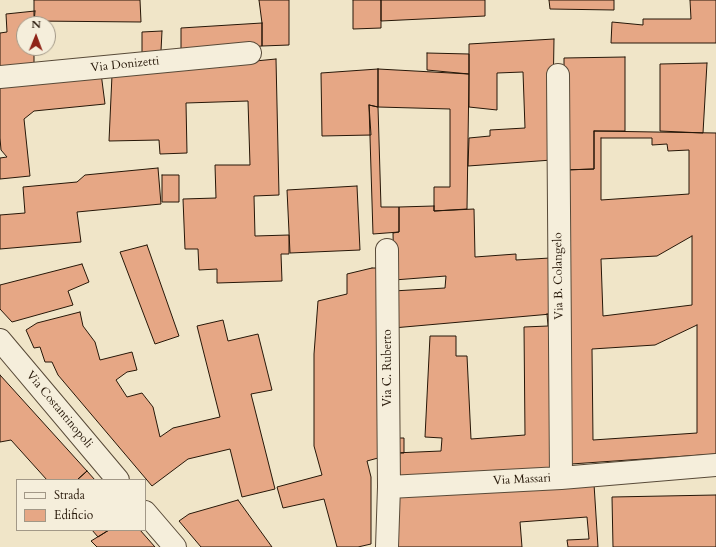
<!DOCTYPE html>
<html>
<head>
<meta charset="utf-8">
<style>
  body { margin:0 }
  #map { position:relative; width:716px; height:547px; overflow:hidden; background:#f0e5c8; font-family:Cardo,serif }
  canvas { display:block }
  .legend { position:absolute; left:16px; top:479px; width:130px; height:52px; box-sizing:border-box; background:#f5eedb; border:1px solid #a29887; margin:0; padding:5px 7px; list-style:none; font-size:12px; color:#261708 }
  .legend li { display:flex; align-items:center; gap:8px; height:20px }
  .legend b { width:20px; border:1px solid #a29887 }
  .north { position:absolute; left:16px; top:16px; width:40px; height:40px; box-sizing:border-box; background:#f5eedb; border:1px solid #a29887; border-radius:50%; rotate:1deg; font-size:11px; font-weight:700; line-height:16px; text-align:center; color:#261708 }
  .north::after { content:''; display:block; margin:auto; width:14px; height:18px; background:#8f2418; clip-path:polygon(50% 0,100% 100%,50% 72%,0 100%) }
</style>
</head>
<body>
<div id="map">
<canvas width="716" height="547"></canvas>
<ul class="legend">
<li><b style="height:5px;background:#f5eedb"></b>Strada</li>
<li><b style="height:11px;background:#e6a785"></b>Edificio</li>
</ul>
<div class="north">N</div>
</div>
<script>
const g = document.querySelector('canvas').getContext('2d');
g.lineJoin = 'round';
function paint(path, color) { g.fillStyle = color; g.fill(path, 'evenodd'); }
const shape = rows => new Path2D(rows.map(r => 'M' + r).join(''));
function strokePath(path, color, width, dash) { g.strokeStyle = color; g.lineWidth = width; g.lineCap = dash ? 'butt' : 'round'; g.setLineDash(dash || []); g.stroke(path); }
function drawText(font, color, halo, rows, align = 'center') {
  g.font = font + ' Cardo,serif'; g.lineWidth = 3; g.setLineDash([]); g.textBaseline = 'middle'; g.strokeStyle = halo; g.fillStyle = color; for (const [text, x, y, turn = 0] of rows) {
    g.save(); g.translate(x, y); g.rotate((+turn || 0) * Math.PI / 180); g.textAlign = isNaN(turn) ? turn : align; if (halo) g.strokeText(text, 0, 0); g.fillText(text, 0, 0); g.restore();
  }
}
const building = shape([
  [34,0,140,0,141,22,34,21,34,0],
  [259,0,289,0,289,45,262,46,262,23,259,0],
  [353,0,381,0,381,28,353,29,353,0],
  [381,0,485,0,485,16,381,21,381,0],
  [549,0,614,0,614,10,550,9,549,0],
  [690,0,716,0,716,43,611,43,612,22,643,25,643,19,691,19,690,0],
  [35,11,34,24,24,24,24,48,34,48,34,69,0,72,0,33,7,32,6,14,35,11],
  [262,23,262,46,181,53,181,28,262,23],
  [162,31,161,51,142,53,142,32,162,31],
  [554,39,552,160,468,166,469,138,490,136,490,130,525,128,523,72,497,73,497,110,469,107,469,44,554,39],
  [427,53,469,54,469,74,427,70,427,53],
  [625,57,625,131,594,131,594,169,564,170,564,58,625,57],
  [276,59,279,195,254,196,255,236,289,235,289,254,281,254,282,281,217,283,217,269,199,270,198,249,185,249,183,199,216,198,215,165,250,165,248,101,186,103,187,153,160,154,159,140,109,141,112,75,276,59],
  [707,63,703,133,660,131,660,64,707,63],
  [378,69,469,74,467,209,434,211,434,187,450,187,450,109,378,107,378,69],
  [378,69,378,107,369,105,371,135,322,136,321,73,378,69],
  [101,73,105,104,34,111,24,119,30,176,0,179,0,158,7,157,1,150,0,138,0,83,101,73],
  [369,105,378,107,381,207,399,207,399,232,373,234,369,105],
  [594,131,716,133,716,454,571,464,564,170,594,169,594,131],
  [601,138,652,138,652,145,667,144,668,151,689,150,689,194,601,200,601,138],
  [692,236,692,305,603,316,601,259,657,256,692,236],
  [697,325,697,433,593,440,592,349,655,345,697,325],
  [158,168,161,204,77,212,81,242,0,249,0,215,25,213,23,187,77,182,85,175,158,168],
  [162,175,179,175,179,202,162,202,162,175],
  [357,186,360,250,290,253,287,190,357,186],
  [434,206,434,211,474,209,475,257,516,254,516,260,550,258,551,314,393,328,393,291,445,288,446,276,394,280,393,233,399,232,399,207,434,206],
  [147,245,179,336,155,344,120,252,147,245],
  [82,264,89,282,68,291,73,305,12,322,0,309,0,285,82,264],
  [372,268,379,268,378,458,367,461,371,477,371,544,358,547,337,547,324,499,283,508,277,487,322,475,314,446,314,354,318,301,347,294,347,274,372,268],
  [80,312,83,326,95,342,100,360,132,352,137,370,127,372,116,380,127,397,142,393,153,407,160,437,173,428,220,417,197,326,223,320,228,341,258,334,272,390,251,394,275,489,242,497,230,449,188,459,152,486,58,375,52,362,45,362,40,347,34,348,26,330,37,323,80,312],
  [547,314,551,314,550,468,393,481,394,453,441,451,442,438,425,437,430,336,456,336,456,356,467,356,471,439,525,435,524,327,548,326,547,314],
  [0,375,87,471,77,480,47,480,11,440,0,442,0,375],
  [393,438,404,438,404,453,394,453,393,438],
  [87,471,95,480,77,480,87,471],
  [594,484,598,547,568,547,567,540,589,539,587,517,520,522,522,547,395,547,393,495,594,484],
  [716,495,716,547,613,547,612,497,716,495],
  [238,500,272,547,201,547,179,521,189,514,238,500],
  [92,530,109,530,98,537,92,530],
  [109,530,140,530,155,547,97,547,91,541,109,530]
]);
const minor = shape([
  [558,75,561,478],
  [0,77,250,53],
  [387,250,389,487,387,547],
  [0,340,118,480],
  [389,487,561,478,716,465],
  [145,512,175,547]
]);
const streetNames = [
  ["Via Donizetti",125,65,-6],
  ["Via B. Colangelo",559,276,-91],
  ["Via C. Ruberto",388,368,-90],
  ["Via Costantinopoli",59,410,50],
  ["Via Massari",522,480,-3]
];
paint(building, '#e6a785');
strokePath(building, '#261708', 1);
strokePath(minor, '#584a38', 24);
strokePath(minor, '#f5eedb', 22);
drawText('12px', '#261708', '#f5eedb', streetNames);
</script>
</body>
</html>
